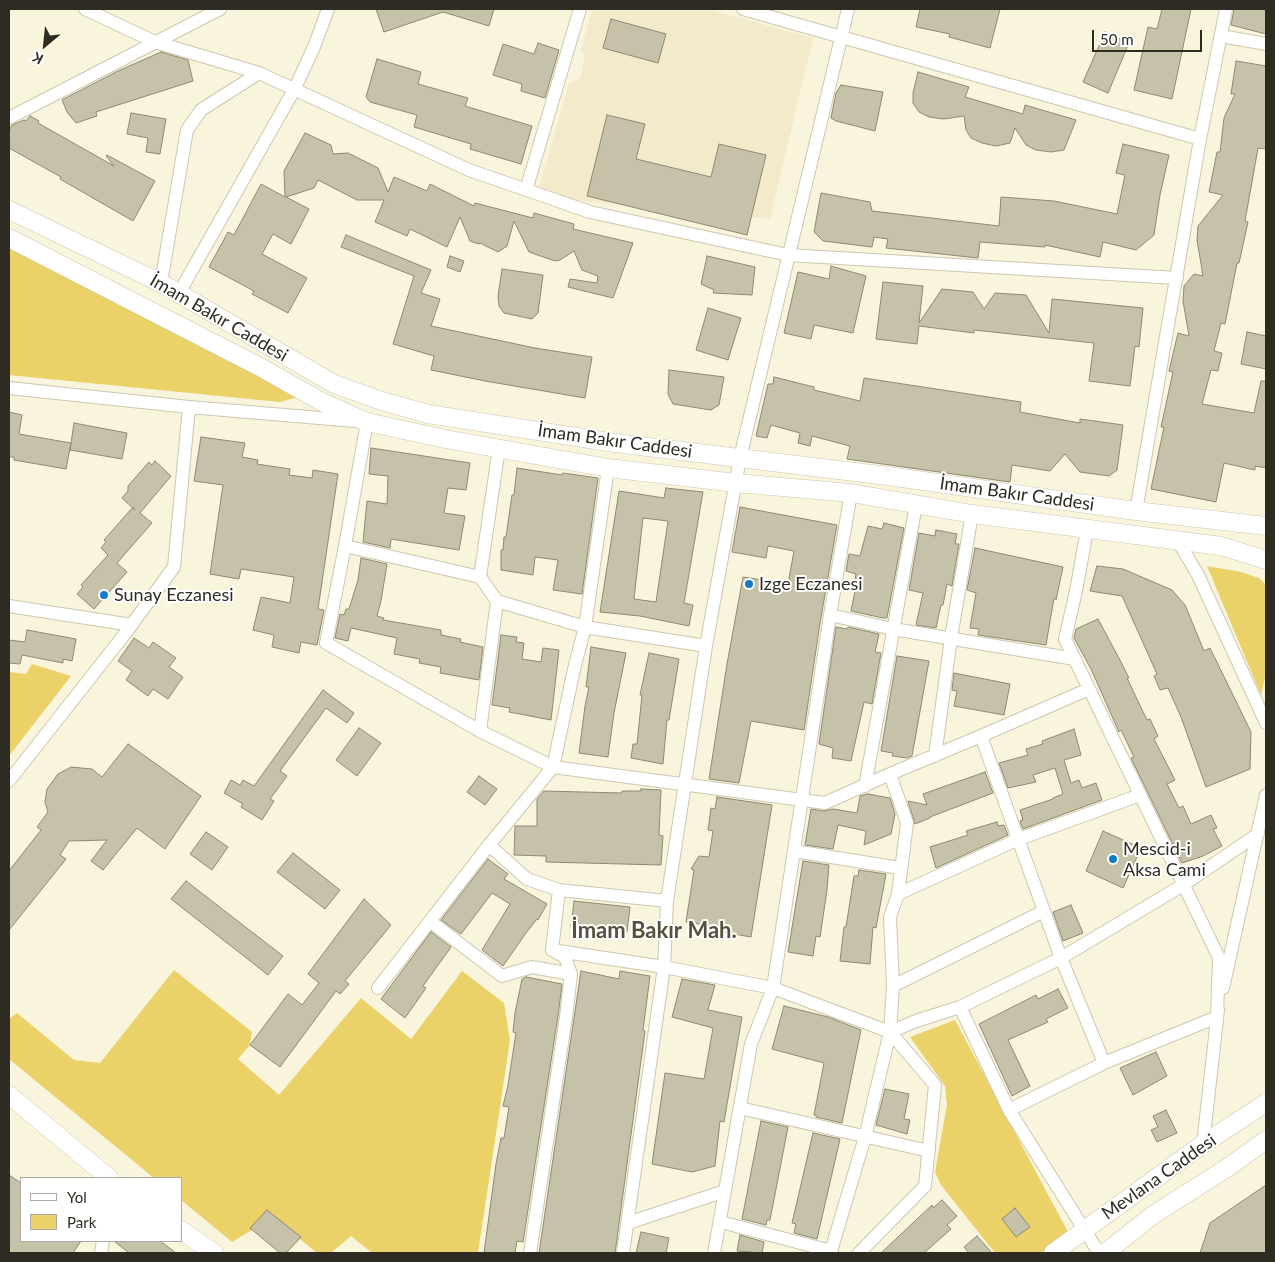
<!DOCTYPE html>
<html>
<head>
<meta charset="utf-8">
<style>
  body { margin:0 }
  #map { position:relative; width:1275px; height:1262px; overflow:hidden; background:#f9f4dc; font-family:Lato,sans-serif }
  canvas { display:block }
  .frame { position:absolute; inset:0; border:10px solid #2d2b22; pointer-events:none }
  .legend { position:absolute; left:20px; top:1177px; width:162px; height:65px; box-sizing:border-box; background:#fff; border:1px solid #abaaa7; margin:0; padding:6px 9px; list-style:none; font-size:15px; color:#2d2b22 }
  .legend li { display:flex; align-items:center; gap:10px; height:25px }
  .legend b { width:25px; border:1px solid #abaaa7 }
  .north { position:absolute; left:20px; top:20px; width:50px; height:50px; -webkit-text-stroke:4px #fff; paint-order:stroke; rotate:208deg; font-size:14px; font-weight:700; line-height:20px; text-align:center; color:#2d2b22 }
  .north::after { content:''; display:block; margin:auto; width:18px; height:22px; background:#2d2b22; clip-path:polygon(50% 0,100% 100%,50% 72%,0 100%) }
  .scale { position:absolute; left:1092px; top:30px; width:110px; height:22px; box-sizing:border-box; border:2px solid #2d2b22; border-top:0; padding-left:6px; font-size:15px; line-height:18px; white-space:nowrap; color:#2d2b22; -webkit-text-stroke:4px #fff; paint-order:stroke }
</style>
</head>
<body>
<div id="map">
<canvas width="1275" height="1262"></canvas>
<div class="frame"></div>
<ul class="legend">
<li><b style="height:6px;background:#fff"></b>Yol</li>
<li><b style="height:14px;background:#ead168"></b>Park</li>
</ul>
<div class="north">K</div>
<div class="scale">50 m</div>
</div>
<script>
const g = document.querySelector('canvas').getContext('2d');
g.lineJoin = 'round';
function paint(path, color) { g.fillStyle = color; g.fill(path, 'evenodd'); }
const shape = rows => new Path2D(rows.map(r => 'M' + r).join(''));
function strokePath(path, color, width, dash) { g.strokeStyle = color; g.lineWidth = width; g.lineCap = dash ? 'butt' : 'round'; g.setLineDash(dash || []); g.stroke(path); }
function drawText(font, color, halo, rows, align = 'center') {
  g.font = font + ' Lato,sans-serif'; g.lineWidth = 4; g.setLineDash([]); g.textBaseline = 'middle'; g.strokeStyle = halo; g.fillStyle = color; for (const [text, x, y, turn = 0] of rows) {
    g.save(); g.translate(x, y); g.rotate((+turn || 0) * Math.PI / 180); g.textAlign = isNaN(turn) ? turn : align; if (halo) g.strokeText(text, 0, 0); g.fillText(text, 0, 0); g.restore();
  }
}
const built = shape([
  [592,9,708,9,813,38,770,219,572,200,539,188,569,83,580,79,585,57,581,50]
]);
const green = shape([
  [9,238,298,397,280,402,9,375],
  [1207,566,1241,572,1259,578,1266,585,1266,674,1261,695],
  [32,664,71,676,9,756,9,672,26,674],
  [174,970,252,1032,250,1045,238,1059,279,1095,361,998,411,1039,462,971,504,1003,510,1040,478,1253,372,1253,351,1236,331,1253,317,1253,273,1217,232,1242,181,1200,181,1178,154,1178,9,1059,9,1019,17,1013,74,1060,100,1063],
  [955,1020,1069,1234,1042,1253,995,1253,941,1185,935,1172,947,1105,945,1086,910,1037]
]);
const building = shape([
  [376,9,494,9,489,26,443,12,384,32,376,9],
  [920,9,1000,9,990,48,949,37,950,34,916,27,920,9],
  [1162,9,1191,9,1172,99,1134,90,1148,27,1157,29,1162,9],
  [1234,9,1266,9,1266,34,1231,25,1234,9],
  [611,19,666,34,658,63,603,48,611,19],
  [1105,32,1129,43,1108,93,1083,82,1105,32],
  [538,43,559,50,545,98,521,91,522,84,493,75,503,44,534,54,538,43],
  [161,52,188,60,193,81,96,112,97,116,76,123,67,112,62,100,118,71,161,52],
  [377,59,421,72,418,84,468,98,465,106,532,126,521,164,470,149,471,144,414,127,417,115,370,102,366,97,377,59],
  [1236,61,1266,66,1266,149,1258,148,1245,221,1248,222,1239,263,1237,263,1225,324,1221,323,1214,351,1222,353,1218,371,1211,370,1202,404,1254,413,1261,381,1266,381,1266,468,1255,466,1255,470,1224,463,1216,502,1151,489,1164,427,1161,427,1173,372,1169,371,1178,333,1189,336,1183,301,1184,286,1194,274,1203,276,1197,240,1198,226,1223,195,1209,192,1217,152,1220,152,1224,118,1235,94,1231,94,1236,61],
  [918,72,969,87,965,97,1023,114,1025,105,1076,120,1064,150,1051,152,1036,150,1026,145,1015,128,1010,143,996,146,982,143,971,138,966,130,964,116,944,119,929,117,919,112,913,103,913,93,918,72],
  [841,85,883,92,875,131,836,121,831,118,836,93,841,85],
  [131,113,166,119,160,154,146,152,148,138,127,134,131,113],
  [607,115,645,124,636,159,711,177,719,144,766,155,747,235,587,196,607,115],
  [30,116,39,121,38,123,114,166,106,156,107,155,155,181,133,221,60,179,61,177,9,148,9,131,12,125,24,120,26,121,30,116],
  [305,133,331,145,333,154,348,153,378,168,388,192,394,177,427,191,430,184,474,206,475,203,533,218,534,213,574,224,573,229,633,243,613,298,568,287,570,279,597,283,598,276,582,270,574,251,560,260,555,261,529,252,514,221,507,246,498,252,480,243,479,244,470,241,460,217,447,247,410,229,407,236,375,222,384,200,357,200,318,180,314,188,286,197,309,209,291,244,273,234,262,254,307,278,288,313,252,294,254,291,209,267,228,232,234,235,261,184,285,197,284,171,305,133],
  [1123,144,1169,155,1160,195,1154,235,1136,250,1103,242,1100,257,1045,245,1045,247,980,242,978,258,886,248,888,239,874,237,872,247,823,241,814,232,821,193,870,202,872,211,999,226,1001,197,1054,201,1117,214,1125,175,1116,173,1123,144],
  [346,235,431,270,421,293,440,299,431,326,535,348,592,357,585,398,485,381,431,370,434,356,393,344,414,276,341,247,346,235],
  [450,256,464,261,460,272,447,267,450,256],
  [707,256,755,267,752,295,713,293,714,290,701,284,707,256],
  [831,266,866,276,853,333,814,325,811,339,784,333,798,272,829,279,831,266],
  [502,269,543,275,538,313,532,319,504,313,499,306,498,296,502,269],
  [883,282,923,286,919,323,942,289,973,292,984,309,995,293,1026,295,1049,333,1052,299,1143,308,1139,347,1135,346,1130,386,1089,381,1094,343,974,330,974,333,919,326,917,344,876,339,883,282],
  [708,308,741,318,728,360,696,350,708,308],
  [1247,332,1266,336,1266,369,1241,364,1247,332],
  [669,370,724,377,719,405,711,410,673,404,668,394,669,370],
  [774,377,814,387,814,390,860,401,864,378,1021,402,1020,412,1080,423,1080,419,1123,425,1117,470,1109,476,1080,472,1065,454,1050,471,1012,465,1010,482,847,459,850,446,812,436,810,446,798,443,800,433,771,425,767,438,756,436,768,384,773,384,774,377],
  [9,412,22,415,19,434,71,443,66,469,14,460,14,457,9,457,9,412],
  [74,423,127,433,122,459,70,450,74,423],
  [201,437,245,443,242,457,258,460,257,464,290,469,289,475,312,478,313,470,338,474,318,609,324,610,317,645,301,642,299,653,272,647,274,635,253,630,261,597,290,603,294,577,241,569,239,579,210,574,223,485,194,481,201,437],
  [371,448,470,463,466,490,448,488,444,513,465,516,459,550,391,539,390,548,363,542,367,501,387,504,388,476,369,474,371,448],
  [155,461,171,476,140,513,152,523,117,563,127,572,94,609,77,594,83,587,81,585,108,555,101,548,106,542,104,540,133,507,135,510,122,498,128,491,128,486,149,462,152,465,155,461],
  [517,468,562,475,563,473,598,478,582,594,553,590,558,560,535,557,533,575,501,570,501,550,503,550,504,537,506,537,512,495,514,495,517,468],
  [666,488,703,492,684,603,693,605,689,626,640,616,600,612,619,491,664,498,666,488],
  [643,518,668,521,656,602,634,599,643,518],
  [740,507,837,525,820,623,804,730,751,721,739,783,709,779,727,664,743,577,788,584,794,551,768,546,766,558,732,552,740,507],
  [884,523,904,528,887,618,883,618,851,611,857,581,855,580,856,574,846,571,849,554,860,556,868,526,882,529,884,523],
  [936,530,957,534,955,544,959,544,952,586,947,584,943,605,941,605,936,628,916,625,923,593,909,590,919,533,935,536,936,530],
  [975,548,1063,567,1056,600,1054,598,1046,645,978,635,979,629,970,628,976,593,967,590,975,548],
  [361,558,387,564,381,601,377,616,384,618,383,620,441,630,441,635,461,639,460,642,483,647,479,680,440,673,441,667,419,663,420,659,394,654,397,638,351,628,348,641,335,638,340,614,344,615,346,609,349,609,358,580,361,558],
  [1097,566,1123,569,1172,590,1185,605,1204,651,1210,648,1251,732,1250,769,1206,787,1181,717,1168,688,1160,690,1154,676,1157,674,1122,596,1090,591,1097,566],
  [1098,619,1120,660,1129,678,1127,678,1147,720,1150,719,1158,736,1154,739,1175,780,1167,784,1179,808,1183,806,1191,824,1211,815,1217,828,1213,829,1222,846,1203,856,1182,863,1131,758,1134,757,1121,730,1119,732,1091,669,1074,638,1076,629,1098,619],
  [836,627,847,629,848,627,879,634,875,652,881,653,872,704,864,702,851,761,832,758,833,748,819,744,836,627],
  [27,630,76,639,72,661,63,659,63,663,22,655,20,664,9,663,9,640,25,642,27,630],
  [501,635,517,637,516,642,524,643,522,659,541,662,543,648,559,650,551,720,509,712,510,708,492,705,501,635],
  [134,638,149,648,153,642,176,658,169,667,183,677,168,699,153,689,148,696,126,680,132,671,118,661,134,638],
  [591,647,626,653,614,713,608,757,579,753,585,706,589,687,586,687,591,647],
  [649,653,679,659,669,720,667,720,663,764,631,758,633,744,637,744,642,695,640,695,649,653],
  [897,656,929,661,912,756,907,758,892,756,893,753,881,751,897,656],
  [954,673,1010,684,1004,715,954,706,957,691,952,690,954,673],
  [323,690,354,713,347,723,326,708,280,771,287,776,270,799,274,801,262,820,241,807,243,804,224,793,231,780,240,785,243,780,254,786,323,690],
  [359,728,381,743,357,776,336,760,359,728],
  [1074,729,1081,755,1064,760,1071,783,1079,780,1082,788,1096,783,1102,800,1023,829,1020,821,1023,820,1020,810,1053,799,1053,798,1063,794,1055,768,1033,775,1036,782,1008,788,999,763,1028,755,1026,749,1043,744,1042,741,1074,729],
  [128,744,201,796,165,849,137,828,103,870,91,861,107,840,69,841,60,855,66,859,9,930,9,871,41,830,37,827,48,812,45,802,47,789,58,774,71,767,92,769,102,777,128,744],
  [985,772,993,793,930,817,930,818,915,824,908,801,927,805,923,794,985,772],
  [479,776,497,789,485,805,467,792,479,776],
  [641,789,661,790,659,835,663,836,661,865,546,862,546,856,514,855,515,826,537,826,537,799,544,791,622,793,622,791,641,791,641,789],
  [868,794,890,798,895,814,891,834,864,845,866,831,838,825,833,849,805,845,811,809,824,811,833,809,857,813,860,796,868,794],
  [717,797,772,805,751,937,723,932,724,928,686,922,694,870,691,869,699,856,709,857,713,831,708,830,711,808,715,809,717,797],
  [997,822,998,826,1004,825,1008,835,936,868,930,847,968,835,966,831,997,822],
  [1103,831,1141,848,1123,888,1086,871,1103,831],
  [206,832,228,847,212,870,190,854,206,832],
  [293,853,340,890,325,909,277,872,293,853],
  [488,859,508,874,504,879,547,904,538,920,537,919,526,933,503,966,482,950,510,904,492,893,461,934,441,920,488,859],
  [803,861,829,865,827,890,820,937,816,936,813,956,788,952,803,861],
  [859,870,886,874,876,928,873,927,870,964,840,961,844,927,846,927,854,876,858,876,859,870],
  [186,881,283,956,268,975,171,899,186,881],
  [364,899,391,925,345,981,349,984,340,994,336,991,280,1067,250,1045,288,994,302,1005,319,983,308,974,364,899],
  [574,901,630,907,627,932,571,927,574,901],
  [1071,905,1083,933,1063,941,1053,912,1071,905],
  [431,932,451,947,423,986,426,988,405,1018,381,999,431,932],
  [581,971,619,979,620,971,650,976,643,1030,645,1031,615,1253,539,1253,581,971],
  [526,977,562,984,558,1016,523,1242,517,1241,515,1253,484,1253,496,1164,501,1138,504,1138,509,1107,503,1106,508,1085,516,1033,513,1032,515,1013,522,979,526,977],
  [682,979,715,985,708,1010,742,1017,724,1122,720,1121,715,1166,692,1172,652,1164,665,1073,704,1079,713,1028,672,1017,682,979],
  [1058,989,1068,1008,1046,1019,1048,1022,1008,1040,1030,1086,1012,1096,979,1024,1036,995,1038,999,1058,989],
  [784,1006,828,1017,861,1030,842,1123,816,1117,816,1115,814,1115,824,1063,772,1049,784,1006],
  [1156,1052,1167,1076,1133,1095,1120,1068,1156,1052],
  [885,1089,909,1094,904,1119,910,1120,907,1134,876,1125,885,1089],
  [1166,1110,1177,1133,1157,1142,1151,1130,1158,1127,1153,1116,1166,1110],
  [761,1121,788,1127,770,1220,767,1220,766,1225,742,1219,761,1121],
  [813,1133,840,1139,817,1239,794,1233,796,1224,792,1223,813,1133],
  [9,1175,21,1183,21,1241,81,1241,73,1253,9,1253,9,1175],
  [1266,1185,1266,1253,1200,1253,1210,1223,1266,1185],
  [942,1200,957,1216,947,1225,951,1229,924,1253,881,1253,932,1205,933,1208,942,1200],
  [1015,1208,1030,1227,1016,1237,1002,1219,1015,1208],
  [267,1210,301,1237,286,1253,280,1253,250,1228,267,1210],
  [641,1232,669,1238,666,1253,636,1253,641,1232],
  [740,1235,764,1242,762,1253,737,1251,740,1235],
  [977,1236,992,1253,969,1253,964,1247,977,1236],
  [114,1241,160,1241,176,1253,129,1253,114,1241]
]);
const minor = shape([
  [85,9,155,42,259,73,469,170,590,212,788,255,1177,278],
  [743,9,1200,139],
  [1221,36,1266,44],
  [9,118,220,9],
  [526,190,580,9],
  [161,283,187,130,201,110,259,73],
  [179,293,294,90,314,47,328,9],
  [9,388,189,407,367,422,345,546,326,643,480,731,553,767,825,803,890,774,981,736,1089,689],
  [608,468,585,627,706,646],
  [1136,511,1200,139,1226,9],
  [1178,541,1198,575,1266,723],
  [345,546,480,577,497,601,585,627,575,665,553,767,489,845,378,988],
  [480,577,499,448],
  [9,606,132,625],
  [830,615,893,629,1075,659],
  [480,731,497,601],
  [981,736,1061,958,1104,1063],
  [935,756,951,638,972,514],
  [890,774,907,823,898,894,890,917,893,986,890,1032],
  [9,781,124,635,174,567,189,407],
  [865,786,916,505],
  [489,845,527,879,559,890],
  [794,851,900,868],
  [898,894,1019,839,1140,795],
  [430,921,502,976,532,967,571,974],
  [552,950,664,967,773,988,890,1032,916,1021,960,1007,1061,958,1183,885,1258,834],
  [893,986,1044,911],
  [1223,988,1266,795],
  [960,1007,1009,1110,1099,1253],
  [740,1108,929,1151],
  [1009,1110,1104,1063,1217,1017,1219,958,1065,639,1076,591,1087,530],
  [1203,1144,1218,1010],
  [721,1222,831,1251],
  [628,1223,725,1191],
  [101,1253,103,1241],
  [530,1253,566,1017,571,974,565,957,552,950,559,890,667,901],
  [623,1253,664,967,667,901,706,646,740,458,848,9],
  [714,1253,751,1044,773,988,830,615,851,493],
  [832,1253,831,1251,865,1137,890,1032,935,1085,925,1186,859,1253]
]);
const secondary = shape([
  [9,210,161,283,334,384,382,401,428,414,615,443,888,476,1136,511,1266,526],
  [9,238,260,367,322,402,367,422,445,439,608,468,736,483,851,493,972,514,1221,546,1266,560],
  [9,1095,109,1178],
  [181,1230,214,1253],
  [1053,1253,1203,1144,1266,1103],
  [1105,1253,1153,1215,1227,1168,1266,1140]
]);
const markers = [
  [749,584,5,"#0f7cc7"],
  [104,595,5,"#0f7cc7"],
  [1113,859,5,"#0f7cc7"]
];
const streetNames = [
  ["İmam Bakır Caddesi",219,318,30],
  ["İmam Bakır Caddesi",615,441,8],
  ["İmam Bakır Caddesi",1017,494,8],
  ["Mevlana Caddesi",1159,1177,-35]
];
const poiNames = [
  ["Izge Eczanesi",759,584],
  ["Sunay Eczanesi",114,595],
  ["Mescid-i",1123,849],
  ["Aksa Cami",1123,870]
];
const districtNames = [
  ["İmam Bakır Mah.",654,931]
];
paint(built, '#f2eacb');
paint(green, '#ead168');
paint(building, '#c6c1a9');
strokePath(building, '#8d8872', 1);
strokePath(minor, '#ccc7b0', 14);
strokePath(secondary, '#ccc7b0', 19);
strokePath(minor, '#fff', 12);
strokePath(secondary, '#fff', 18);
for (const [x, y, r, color] of markers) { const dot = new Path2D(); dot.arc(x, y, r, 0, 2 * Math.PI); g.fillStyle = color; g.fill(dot); strokePath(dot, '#fff', 2); }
drawText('18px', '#2d2b22', '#fff', streetNames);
drawText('18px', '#2d2b22', '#fff', poiNames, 'left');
drawText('bold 22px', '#54503c', '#fff', districtNames);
</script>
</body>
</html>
